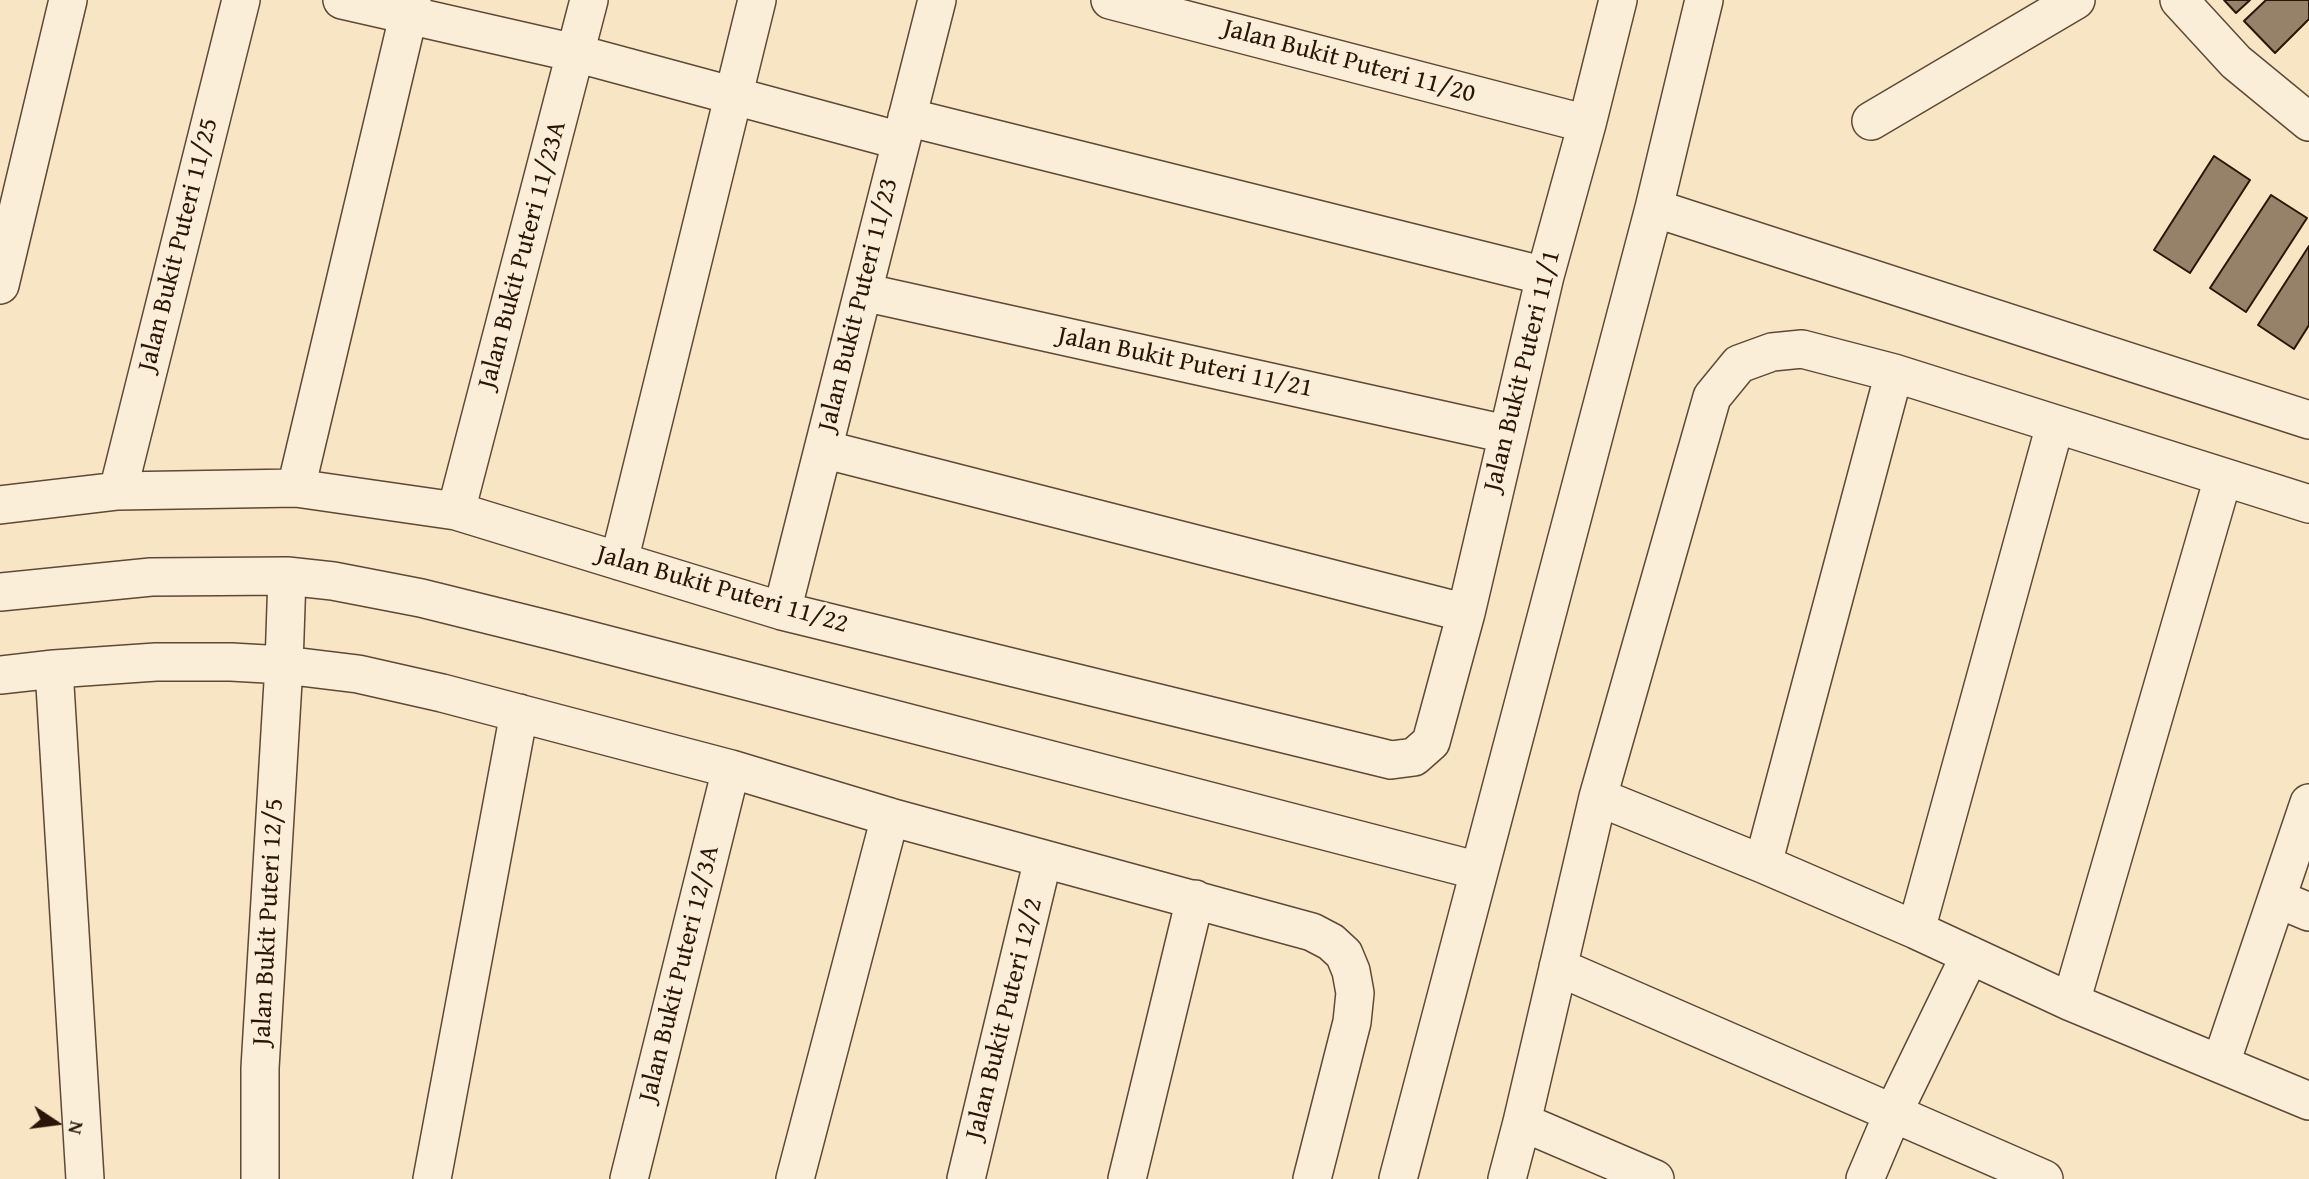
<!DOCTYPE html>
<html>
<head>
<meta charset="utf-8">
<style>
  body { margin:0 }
  #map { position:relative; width:2309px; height:1179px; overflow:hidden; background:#f8e5c4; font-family:"Gentium Book Plus",serif }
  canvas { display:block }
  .north { position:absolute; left:21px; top:1088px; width:70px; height:70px; -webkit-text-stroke:5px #faeed9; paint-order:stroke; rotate:103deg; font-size:19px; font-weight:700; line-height:28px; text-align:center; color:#2b1506 }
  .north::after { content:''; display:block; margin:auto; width:24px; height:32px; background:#2b1506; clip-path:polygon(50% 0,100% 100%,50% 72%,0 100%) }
</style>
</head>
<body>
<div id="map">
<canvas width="2309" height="1179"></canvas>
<div class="north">N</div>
</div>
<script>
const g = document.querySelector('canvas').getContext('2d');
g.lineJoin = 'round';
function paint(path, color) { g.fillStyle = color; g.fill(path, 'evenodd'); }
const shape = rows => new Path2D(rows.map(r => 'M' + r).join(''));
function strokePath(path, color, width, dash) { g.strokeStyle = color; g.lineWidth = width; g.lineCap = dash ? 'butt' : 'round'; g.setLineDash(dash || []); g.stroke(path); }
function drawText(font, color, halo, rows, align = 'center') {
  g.font = font + ' "Gentium Book Plus",serif'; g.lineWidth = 6; g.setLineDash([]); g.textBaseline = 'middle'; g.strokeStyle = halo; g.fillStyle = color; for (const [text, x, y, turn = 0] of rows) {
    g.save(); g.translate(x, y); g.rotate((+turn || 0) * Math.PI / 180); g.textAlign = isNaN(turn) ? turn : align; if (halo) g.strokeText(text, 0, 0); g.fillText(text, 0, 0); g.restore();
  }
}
const building = shape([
  [2224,0,2250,0,2236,13,2224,0],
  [2266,0,2309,0,2309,19,2275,53,2244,21,2266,0],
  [2214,156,2250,180,2190,273,2154,250,2214,156],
  [2271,195,2307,218,2246,312,2210,288,2271,195],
  [2309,246,2309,325,2294,349,2258,325,2309,246]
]);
const minor = shape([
  [342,0,575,53,901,141],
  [1110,0,1587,124],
  [2179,0,2236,62,2309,122],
  [907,117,1545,276],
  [1871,121,2076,0],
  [1654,208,2309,420],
  [0,285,68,0],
  [863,292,1506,434],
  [823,449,1466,613],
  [296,488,412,0],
  [118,491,241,0],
  [0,505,118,491,296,488,456,511,782,611,1391,760,1414,757,1431,742,1466,613,1545,276,1587,124,1618,0],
  [456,511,589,0],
  [619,561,757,0],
  [0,592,151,577,287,576,333,581,421,598,558,632,1479,871],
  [782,611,937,0],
  [54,669,85,1179],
  [0,675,54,669,156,662,231,662,284,665,358,674,442,693,731,769,890,817,1312,932,1331,942,1344,954,1351,971,1355,993,1352,1022,1312,1179],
  [1598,797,1763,864,1916,930,2071,1002,2309,1101],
  [1763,864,1894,373],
  [2278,899,2309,912],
  [1916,930,2055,425],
  [1558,967,2044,1179],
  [2071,1002,2223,478],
  [2221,1063,2309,803],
  [1522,1122,1655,1179],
  [260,1179,260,1068,284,665,287,576],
  [432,1179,519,713],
  [629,1179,731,769],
  [795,1179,890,817],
  [966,1179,1043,859],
  [1127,1179,1195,899],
  [1398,1179,1654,208,1704,0],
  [1507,1179,1522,1122,1598,797,1712,397,1739,364,1772,352,1802,349,1894,373,2309,504],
  [1865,1179,1893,1113,1970,955]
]);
const streetNames = [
  ["Jalan Bukit Puteri 11/20",1349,62,15],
  ["Jalan Bukit Puteri 11/25",179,245,-76],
  ["Jalan Bukit Puteri 11/23A",523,255,-75],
  ["Jalan Bukit Puteri 11/23",859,305,-76],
  ["Jalan Bukit Puteri 11/21",1185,363,12],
  ["Jalan Bukit Puteri 11/1",1523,371,-76],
  ["Jalan Bukit Puteri 11/22",722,590,16],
  ["Jalan Bukit Puteri 12/5",269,922,-87],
  ["Jalan Bukit Puteri 12/3A",680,974,-76],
  ["Jalan Bukit Puteri 12/2",1005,1019,-76]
];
paint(building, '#968169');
strokePath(building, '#2b1506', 2);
strokePath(minor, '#5e4936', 40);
strokePath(minor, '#faeed9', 37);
drawText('26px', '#2b1506', '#faeed9', streetNames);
</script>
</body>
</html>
